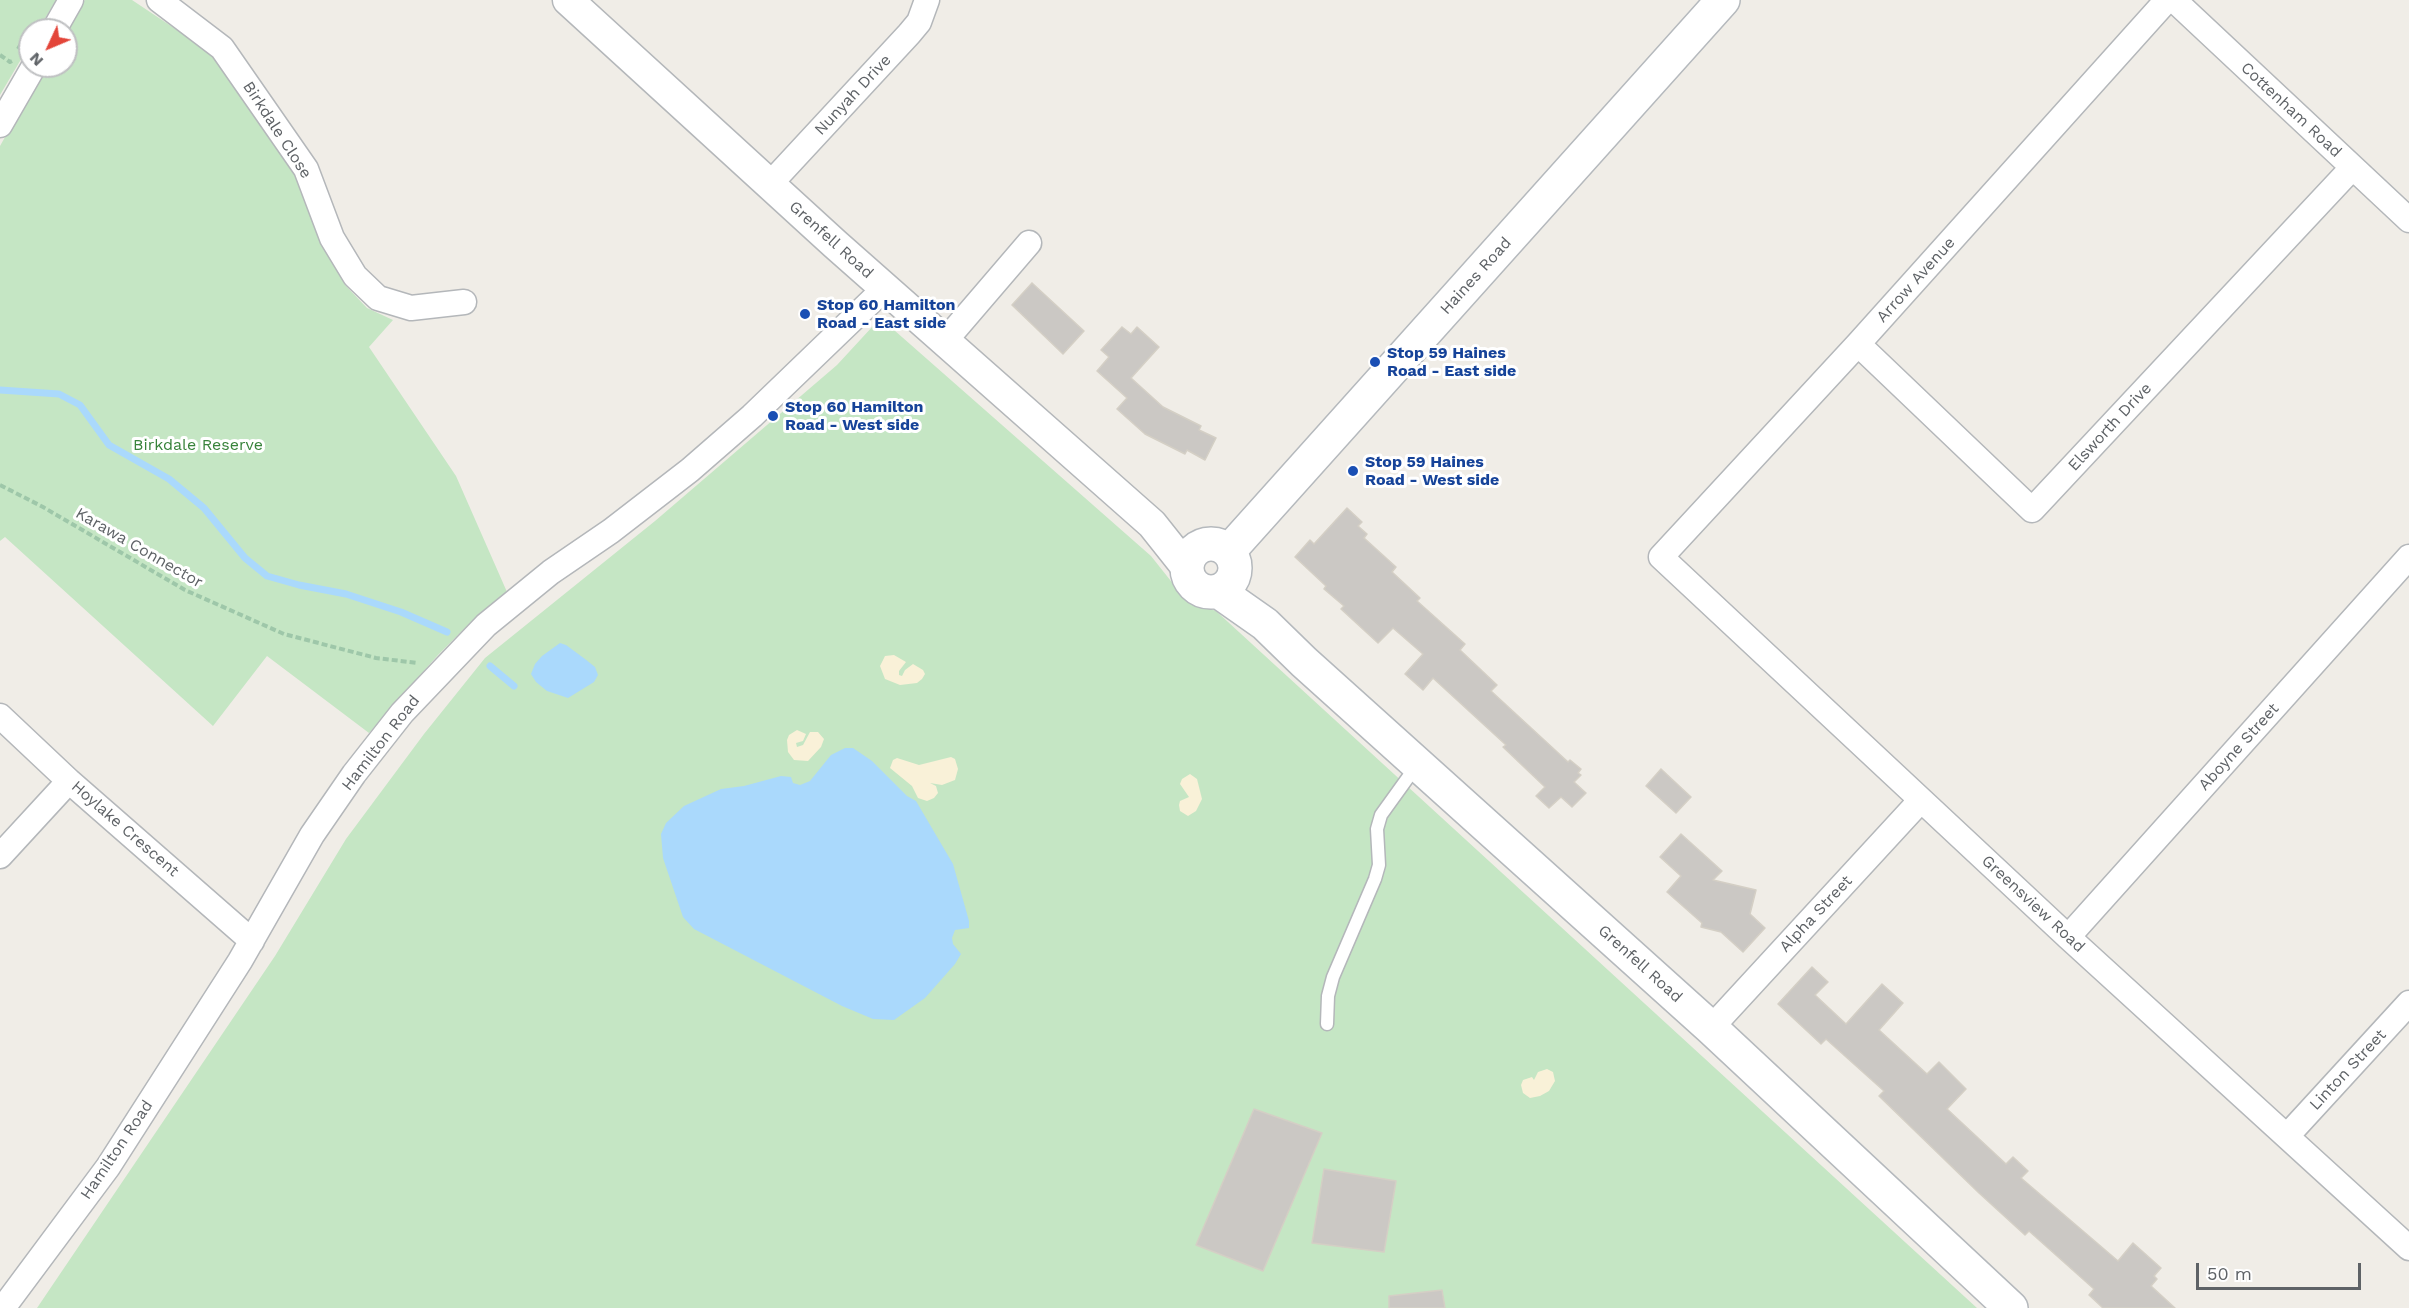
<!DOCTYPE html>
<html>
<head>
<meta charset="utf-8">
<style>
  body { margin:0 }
  #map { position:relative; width:2409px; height:1308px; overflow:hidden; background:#f0ede7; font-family:"Work Sans",sans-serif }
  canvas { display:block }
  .north { position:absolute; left:18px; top:18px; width:60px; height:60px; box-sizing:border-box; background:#fff; border:2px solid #bfc0c2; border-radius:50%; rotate:226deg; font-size:16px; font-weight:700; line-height:24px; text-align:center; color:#5e6266 }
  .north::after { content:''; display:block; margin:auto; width:21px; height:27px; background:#e34539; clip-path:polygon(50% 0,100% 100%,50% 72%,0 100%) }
  .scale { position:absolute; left:2196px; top:1263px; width:165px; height:27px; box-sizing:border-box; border:3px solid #5e6266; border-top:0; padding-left:8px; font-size:18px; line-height:21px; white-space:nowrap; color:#5e6266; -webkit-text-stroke:4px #fff; paint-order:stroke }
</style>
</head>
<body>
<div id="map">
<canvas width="2409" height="1308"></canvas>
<div class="north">N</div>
<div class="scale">50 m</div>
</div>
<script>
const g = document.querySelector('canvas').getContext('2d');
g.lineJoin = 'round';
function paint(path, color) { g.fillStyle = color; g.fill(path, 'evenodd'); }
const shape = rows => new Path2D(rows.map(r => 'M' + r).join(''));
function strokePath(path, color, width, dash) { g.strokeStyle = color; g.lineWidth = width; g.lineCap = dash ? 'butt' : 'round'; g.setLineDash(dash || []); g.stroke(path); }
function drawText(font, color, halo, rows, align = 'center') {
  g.font = font + ' "Work Sans",sans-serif'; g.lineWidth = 6; g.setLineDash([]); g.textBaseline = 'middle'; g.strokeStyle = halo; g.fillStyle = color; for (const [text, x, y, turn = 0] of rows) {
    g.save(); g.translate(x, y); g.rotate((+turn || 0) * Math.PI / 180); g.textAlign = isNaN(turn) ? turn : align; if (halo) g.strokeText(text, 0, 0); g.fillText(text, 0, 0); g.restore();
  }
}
const green = shape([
  [0,0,56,0,38,30,30,30,30,44,0,95],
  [85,0,132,0,213,54,296,177,324,243,345,285,367,308,393,320,369,347,456,476,507,592,480,613,438,655,369,733,267,656,213,726,5,537,0,541,0,146,45,66,66,66,66,30,76,10],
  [873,326,894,330,1151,556,1186,600,1216,611,1977,1308,37,1308,275,956,346,839,424,734,485,658,655,521,837,365]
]);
const sand = shape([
  [894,655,906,662,899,671,899,675,902,676,905,670,913,664,923,670,925,674,922,679,917,683,900,685,885,679,880,666,885,656],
  [797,730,806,734,803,741,796,743,797,747,803,745,810,732,818,732,824,739,821,747,808,761,794,760,788,752,787,740,789,735],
  [951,757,955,759,958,769,955,780,942,785,930,783,936,786,938,793,934,798,927,801,918,798,912,786,890,768,893,760,897,758,919,765],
  [1190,774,1197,779,1202,799,1196,811,1188,816,1180,811,1179,805,1180,801,1189,797,1180,784,1182,779],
  [1547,1069,1553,1072,1555,1081,1549,1091,1540,1096,1530,1098,1523,1093,1521,1085,1523,1080,1532,1077,1534,1080,1538,1072]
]);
const water = shape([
  [560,643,566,645,585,659,595,667,598,675,594,682,568,698,547,691,536,682,531,674,535,664,542,656],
  [845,748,853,748,872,761,907,796,916,801,953,864,969,921,969,928,955,930,952,938,953,944,961,954,955,964,925,998,894,1020,873,1019,842,1006,694,929,683,917,663,858,661,834,666,823,684,806,721,789,744,786,781,776,791,777,793,783,800,785,810,781,831,755]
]);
const stream = shape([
  [0,390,59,394,80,405,109,445,169,479,204,508,245,558,267,576,299,585,346,594,401,612,447,632],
  [490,666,514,686]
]);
const building = shape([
  [1032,283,1084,331,1063,354,1012,305,1032,283],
  [1122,327,1131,334,1137,327,1159,347,1131,378,1163,407,1201,426,1199,430,1216,438,1205,460,1187,450,1185,454,1145,434,1117,409,1127,398,1097,371,1109,357,1101,350,1122,327],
  [1347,508,1362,522,1358,526,1367,534,1364,538,1396,567,1392,572,1420,598,1417,601,1465,644,1460,650,1497,685,1491,691,1568,762,1570,760,1581,769,1578,773,1581,775,1574,782,1586,793,1572,807,1561,797,1549,808,1536,796,1545,787,1503,747,1506,745,1433,678,1423,690,1405,674,1423,654,1393,628,1378,643,1341,609,1344,606,1324,589,1326,586,1295,557,1310,540,1314,544,1347,508],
  [1661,769,1691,797,1676,813,1646,786,1661,769],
  [1681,834,1722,871,1713,880,1756,890,1750,914,1765,928,1743,952,1721,932,1701,927,1702,923,1667,892,1681,876,1660,857,1681,834],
  [1812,967,1828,982,1815,995,1846,1024,1882,984,1903,1003,1879,1030,1927,1074,1939,1062,1966,1089,1947,1109,2006,1164,2013,1157,2028,1171,2021,1178,2118,1261,2133,1243,2161,1268,2154,1276,2157,1279,2151,1286,2175,1308,2103,1308,2089,1295,2094,1289,2029,1231,2025,1235,1979,1193,1879,1096,1884,1091,1826,1039,1821,1044,1778,1004,1812,967],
  [1254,1109,1322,1133,1263,1271,1196,1245,1254,1109],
  [1324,1169,1396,1181,1384,1252,1312,1243,1324,1169],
  [1442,1290,1445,1308,1389,1308,1389,1296,1442,1290]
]);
const path = shape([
  [18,49,31,27],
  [0,55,10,62,12,61],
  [0,485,43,507,185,590,284,634,376,658,418,663]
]);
const service = shape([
  [1327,1024,1328,996,1333,977,1375,879,1379,865,1377,829,1381,815,1417,765]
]);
const minor = shape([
  [159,0,222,48,306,169,332,238,355,276,378,298,411,308,464,302],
  [2167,0,1858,344,1661,557,2068,937,2409,1248],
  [2174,0,2409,220],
  [54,30,71,0],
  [0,125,34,66],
  [770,184,909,34,919,22,927,0],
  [945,341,1029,243],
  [1858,344,2032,510,2352,168],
  [0,716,69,781,252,941],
  [0,856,69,781],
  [2068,937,2409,557],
  [1711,1028,1921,800],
  [2287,1136,2409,1003],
  [3,1308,108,1167,240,961,312,835,354,774,402,713,486,625,551,572,611,531,690,470,752,416,885,288]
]);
const tertiary = shape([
  [568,0,835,244,1152,524,1187,568]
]);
const secondary = shape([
  '1187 568a24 24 0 1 1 48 0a24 24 0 1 1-48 0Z',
  [1229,551,1723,0],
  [1218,591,1265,624,1304,662,1711,1028,2011,1308]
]);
const markers = [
  [805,314,6,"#1a4fb4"],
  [1375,362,6,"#1a4fb4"],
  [773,416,6,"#1a4fb4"],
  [1353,471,6,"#1a4fb4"]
];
const streetNames = [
  ["Nunyah Drive",853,95,-47],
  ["Cottenham Road",2291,110,43],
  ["Birkdale Close",277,130,57],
  ["Grenfell Road",831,240,42],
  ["Haines Road",1476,276,-48],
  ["Arrow Avenue",1916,280,-48],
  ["Elsworth Drive",2110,427,-47],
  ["Karawa Connector",139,548,30],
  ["Hamilton Road",381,743,-52],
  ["Aboyne Street",2239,747,-48],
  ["Hoylake Crescent",125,829,41],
  ["Greensview Road",2033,904,43],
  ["Alpha Street",1816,914,-47],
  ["Grenfell Road",1640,964,42],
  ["Linton Street",2348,1070,-47],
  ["Hamilton Road",117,1150,-56]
];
const transitNames = [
  ["Stop 60 Hamilton",817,305],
  ["Road - East side",817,323],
  ["Stop 59 Haines",1387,353],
  ["Road - East side",1387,371],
  ["Stop 60 Hamilton",785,407],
  ["Road - West side",785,425],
  ["Stop 59 Haines",1365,462],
  ["Road - West side",1365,480]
];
const parkNames = [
  ["Birkdale Reserve",198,445]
];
paint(green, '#c5e6c4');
paint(sand, '#f9f1d8');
paint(water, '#aad9fc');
strokePath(stream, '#aad9fc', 7);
paint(building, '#cbc8c4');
strokePath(building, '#d4cfc5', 1.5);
strokePath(service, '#b4b7ba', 15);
strokePath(minor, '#b4b7ba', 27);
strokePath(tertiary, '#b4b7ba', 33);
strokePath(secondary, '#b5b9bd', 36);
strokePath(path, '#9ec7a9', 4, [6, 3]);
strokePath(service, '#fff', 12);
strokePath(minor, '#fff', 24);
strokePath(tertiary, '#fff', 30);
strokePath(secondary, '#fff', 33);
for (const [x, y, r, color] of markers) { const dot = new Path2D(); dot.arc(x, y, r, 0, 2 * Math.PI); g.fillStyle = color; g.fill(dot); strokePath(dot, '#fff', 2); }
drawText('16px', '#5e6266', '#fff', streetNames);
drawText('bold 16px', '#164399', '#fff', transitNames, 'left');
drawText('16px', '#38833b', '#fff', parkNames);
</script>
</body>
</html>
